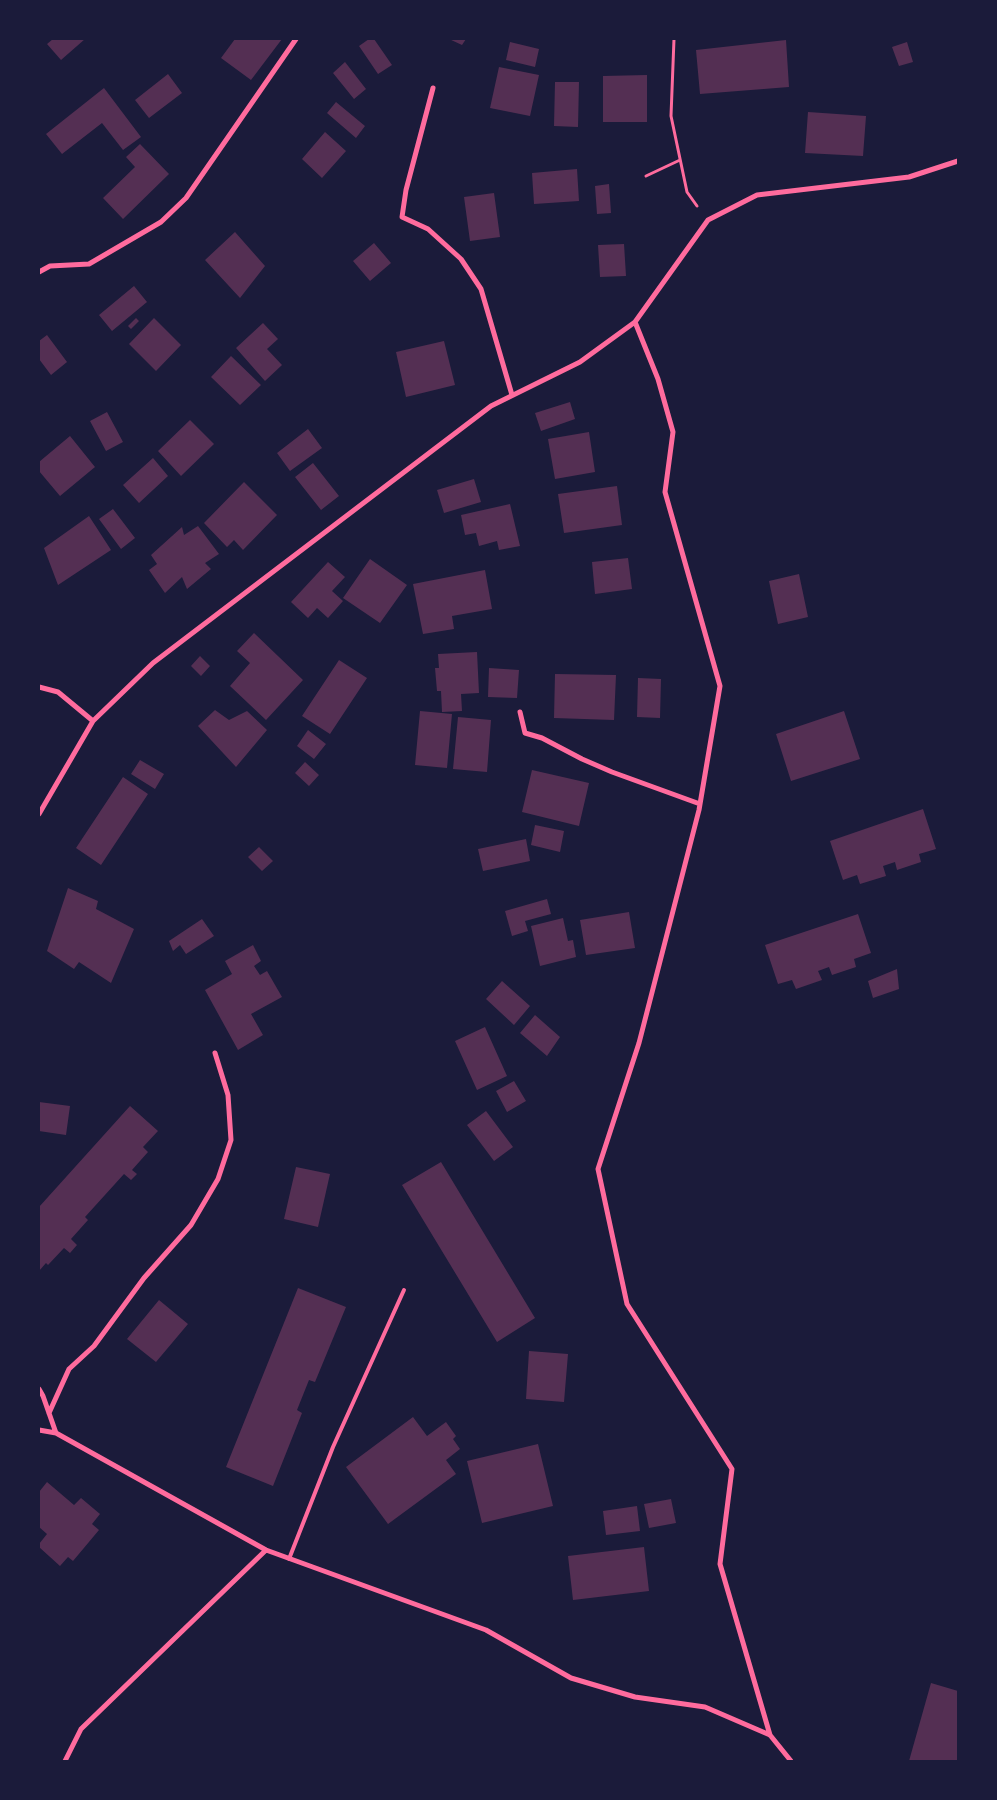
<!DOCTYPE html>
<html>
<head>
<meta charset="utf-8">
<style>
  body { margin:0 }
  #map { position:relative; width:997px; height:1800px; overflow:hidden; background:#1b1b3a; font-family:Mulish,sans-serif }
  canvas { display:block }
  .frame { position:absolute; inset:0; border:40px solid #1b1b3a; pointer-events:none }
</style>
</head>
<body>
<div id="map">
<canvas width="997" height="1800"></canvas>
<div class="frame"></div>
</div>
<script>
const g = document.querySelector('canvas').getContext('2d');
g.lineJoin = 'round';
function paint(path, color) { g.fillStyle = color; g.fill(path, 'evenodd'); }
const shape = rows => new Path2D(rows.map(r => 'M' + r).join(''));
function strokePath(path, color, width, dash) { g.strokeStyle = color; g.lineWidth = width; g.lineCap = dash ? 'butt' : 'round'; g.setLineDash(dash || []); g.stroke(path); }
const building = shape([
  [53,39,85,39,61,60,47,44],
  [235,39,282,39,251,80,221,58],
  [369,39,374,39,392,65,378,74,359,46],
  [449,39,466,39,462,45],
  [786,40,789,87,700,94,696,50],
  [510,42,539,49,535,67,506,60],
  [907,42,913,62,899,66,892,47],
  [345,62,366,89,354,99,333,73],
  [499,67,539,75,530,116,490,108],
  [168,74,182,93,149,118,135,100],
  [647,75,647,122,603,122,603,76],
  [555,82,579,82,578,127,554,126],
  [104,88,141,137,123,150,102,123,62,154,46,134],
  [336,102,365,126,356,138,327,113],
  [808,112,866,116,863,156,805,153],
  [325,132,346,151,322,178,302,159],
  [140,144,169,174,123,219,103,198,135,167,126,157],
  [577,169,579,201,534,204,532,173],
  [609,184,611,213,597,214,595,186],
  [494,193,500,237,470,241,464,197],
  [235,232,265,266,240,298,205,260],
  [374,243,391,263,370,281,353,261],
  [624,244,626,276,600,277,598,245],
  [134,286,147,302,112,331,99,315],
  [136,318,139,321,131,329,128,326],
  [154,318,181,345,156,371,129,344],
  [263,323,278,339,267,349,282,365,265,381,236,348],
  [47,335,67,362,51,375,39,359,39,341],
  [444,341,455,385,406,397,396,352],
  [231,356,261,385,240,405,211,377],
  [570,402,575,419,541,431,535,413],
  [107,412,123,442,106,451,90,421],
  [190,420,214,444,181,476,158,451],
  [308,429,322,448,290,471,277,453],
  [589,432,595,472,555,479,548,439],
  [70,436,95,467,60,496,39,471,39,462],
  [153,458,168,476,139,503,123,485],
  [313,463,339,496,321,510,295,477],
  [474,479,481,502,444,513,437,490],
  [244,482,277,515,243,550,234,540,227,547,204,523],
  [617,486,622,525,564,533,558,494],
  [510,504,520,546,499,550,497,541,479,546,476,533,465,535,461,515],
  [113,509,135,538,121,549,99,519],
  [89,516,111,550,58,585,44,548],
  [198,526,219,554,205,563,211,569,187,589,182,577,165,593,149,570,157,564,151,555,182,527,184,535],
  [628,558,632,589,595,594,592,562],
  [370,559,407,585,380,623,343,598],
  [328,562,345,577,332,591,343,601,328,618,317,608,308,618,291,602],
  [485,570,492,609,452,616,454,629,423,634,413,584],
  [799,574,808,617,778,624,769,581],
  [254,633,303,680,266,720,230,686,250,663,237,651],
  [477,652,479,693,461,694,462,711,442,712,441,691,437,691,435,668,439,668,438,654],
  [200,656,210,666,201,676,191,666],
  [339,660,367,678,330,734,302,716],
  [489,668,519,670,517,698,488,697],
  [555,674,616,675,614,720,554,718],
  [638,678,661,679,660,718,637,717],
  [215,710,229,720,247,711,267,730,236,767,198,726],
  [420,711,452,714,447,768,415,765],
  [844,711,860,759,791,781,776,734],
  [458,717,491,720,487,772,453,769],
  [308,730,326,744,314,759,297,746],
  [140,760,164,774,155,789,131,774],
  [305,762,319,775,309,786,295,773],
  [532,770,589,783,579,826,522,812],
  [123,777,148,794,101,865,76,848],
  [923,809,936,849,919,854,921,862,897,870,895,862,883,866,886,876,860,884,857,875,843,880,830,841],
  [535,825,564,831,560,852,531,845],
  [526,839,530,861,483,871,478,849],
  [259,847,273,861,262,871,248,857],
  [68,888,98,901,96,909,134,929,111,983,79,962,74,969,47,951],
  [547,899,551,914,525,921,528,931,512,936,505,911],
  [629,912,635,948,586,955,580,920],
  [858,914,871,953,854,959,856,967,832,975,829,967,818,971,822,980,796,989,792,980,778,984,765,945],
  [563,918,568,941,573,940,576,957,540,966,531,926],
  [202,919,214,936,186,954,180,945,173,951,169,941],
  [253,945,261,961,254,966,260,975,267,971,282,997,251,1014,263,1035,238,1050,205,990,232,974,225,961],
  [897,969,899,989,873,998,868,981],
  [502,981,530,1006,514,1025,486,999],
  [535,1015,560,1037,547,1056,520,1033],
  [485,1027,507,1076,477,1090,455,1041],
  [514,1081,526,1101,507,1112,496,1091],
  [39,1102,70,1106,66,1135,39,1131],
  [130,1106,158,1131,143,1147,148,1152,132,1170,137,1174,131,1180,124,1174,85,1217,88,1220,71,1239,77,1245,70,1253,64,1248,48,1265,46,1263,39,1271,39,1207],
  [486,1111,513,1147,494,1161,467,1125],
  [441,1162,535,1318,497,1342,402,1185],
  [296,1167,330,1174,318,1227,284,1219],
  [298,1288,346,1307,315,1382,309,1380,297,1410,302,1413,273,1486,226,1467],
  [159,1300,188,1324,156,1362,127,1339],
  [529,1351,568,1354,564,1402,526,1399],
  [413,1417,427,1436,446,1422,456,1436,453,1439,460,1449,446,1460,456,1474,388,1524,346,1467],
  [538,1444,553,1506,482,1523,467,1461],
  [47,1482,74,1505,81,1498,100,1514,92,1524,99,1530,73,1561,68,1557,60,1566,39,1547,39,1544,47,1534,39,1527,39,1492],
  [671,1499,676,1523,649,1528,644,1504],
  [637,1506,640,1531,606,1535,603,1511],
  [644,1547,649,1591,573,1600,568,1556],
  [931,1683,958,1691,958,1761,909,1761]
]);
const path = shape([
  [674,39,671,116,687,192,697,206],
  [646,176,680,160]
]);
const service = shape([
  [289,1559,333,1447,404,1290]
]);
const minor = shape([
  [433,88,406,190,402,217,428,229,461,259,481,289,512,395],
  [39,272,50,266,89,264,161,222,186,198,296,39],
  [635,322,658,379,673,432,665,492,720,686,699,810,639,1043,598,1169,627,1304,732,1469,720,1564,770,1735],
  [39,687,58,692,93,721],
  [520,712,525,733,542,738,582,759,612,772,700,804],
  [39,814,93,721,153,663,491,406,580,362,635,322,708,220,757,195,909,177,958,161],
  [39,1389,43,1396,56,1433],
  [49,1413,69,1369,94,1346,144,1278,191,1225,218,1179,231,1140,228,1095,215,1053],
  [39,1430,56,1433,266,1550,486,1630,571,1678,635,1697,705,1707,770,1735,791,1761],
  [65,1761,81,1729,266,1550]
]);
paint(building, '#542f53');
strokePath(path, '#ff6b9d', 3);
strokePath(service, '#ff6b9d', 4);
strokePath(minor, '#ff6b9d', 5);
</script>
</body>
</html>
